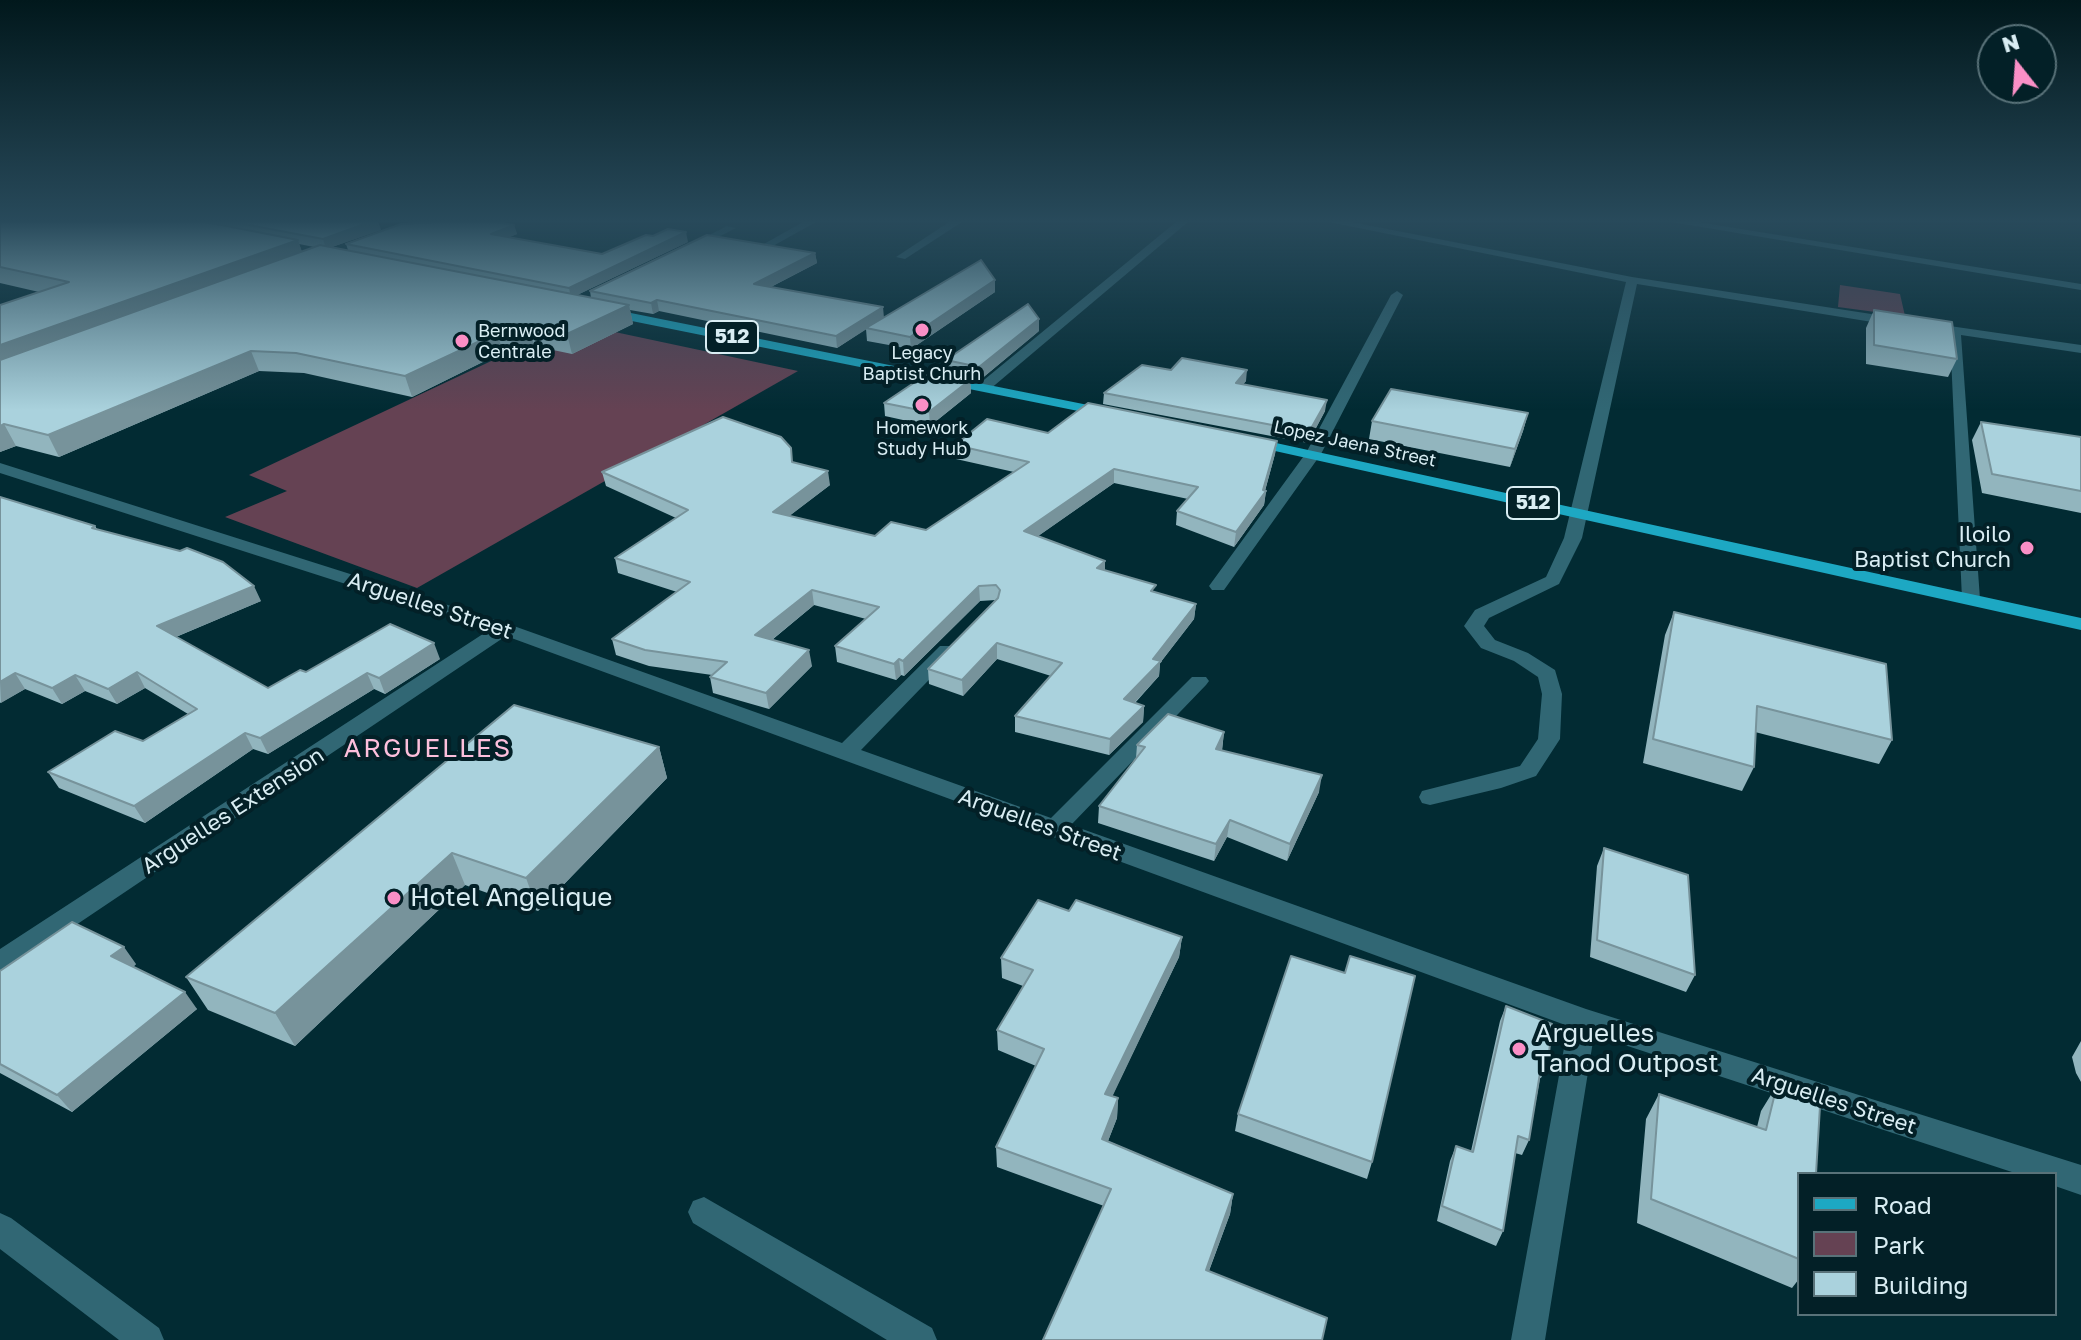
<!DOCTYPE html>
<html>
<head>
<meta charset="utf-8">
<style>
  body { margin:0 }
  #map { position:relative; width:2081px; height:1340px; overflow:hidden; background:#022b33; font-family:"Golos Text",sans-serif }
  canvas { display:block }
  .legend { position:absolute; left:1797px; top:1172px; width:260px; height:144px; box-sizing:border-box; background:#032027; border:2px solid #597279; margin:0; padding:10px 14px; list-style:none; font-size:24px; color:#d9edf3 }
  .legend li { display:flex; align-items:center; gap:16px; height:40px }
  .legend b { width:40px; border:2px solid #597279 }
  .north { position:absolute; left:1977px; top:24px; width:80px; height:80px; box-sizing:border-box; background:#032027; border:2px solid #597279; border-radius:50%; rotate:343deg; font-size:22px; font-weight:700; line-height:32px; text-align:center; color:#d9edf3 }
  .north::after { content:''; display:block; margin:auto; width:28px; height:36px; background:#fa8fc6; clip-path:polygon(50% 0,100% 100%,50% 72%,0 100%) }
</style>
</head>
<body>
<div id="map">
<canvas width="2081" height="1340"></canvas>
<ul class="legend">
<li><b style="height:10px;background:#1da8c3"></b>Road</li>
<li><b style="height:22px;background:#654253"></b>Park</li>
<li><b style="height:22px;background:#aad2dd"></b>Building</li>
</ul>
<div class="north">N</div>
</div>
<script>
const g = document.querySelector('canvas').getContext('2d');
g.lineJoin = 'round';
function paint(path, color) { g.fillStyle = color; g.fill(path, 'evenodd'); }
const shape = rows => new Path2D(rows.map(r => 'M' + r).join(''));
function strokePath(path, color, width, dash) { g.strokeStyle = color; g.lineWidth = width; g.lineCap = dash ? 'butt' : 'round'; g.setLineDash(dash || []); g.stroke(path); }
function drawText(font, color, halo, rows, align = 'center') {
  g.font = font + ' "Golos Text",sans-serif'; g.lineWidth = 8; g.setLineDash([]); g.textBaseline = 'middle'; g.strokeStyle = halo; g.fillStyle = color; for (const [text, x, y, turn = 0] of rows) {
    g.save(); g.translate(x, y); g.rotate((+turn || 0) * Math.PI / 180); g.textAlign = isNaN(turn) ? turn : align; if (halo) g.strokeText(text, 0, 0); g.fillText(text, 0, 0); g.restore();
  }
}
const green = shape([
  [1840,285,1900,294,1905,316,1838,307],
  [582,325,798,371,417,588,225,517,287,491,249,475,504,355,515,357]
]);
const minor = shape([
  [803,222,816,222,764,251,755,249,803,222],
  [949,222,962,222,905,259,896,257,949,222],
  [1176,222,1188,222,989,390,979,390,979,384,1176,222],
  [1329,222,1352,222,1632,277,1897,318,1903,322,1897,326,1637,284,1582,538,1559,584,1489,618,1484,626,1495,640,1528,653,1555,670,1562,694,1560,739,1536,776,1501,788,1430,805,1422,803,1419,797,1422,791,1520,766,1538,739,1542,694,1538,677,1514,661,1481,648,1464,626,1475,610,1546,577,1564,538,1626,282,1329,222],
  [1671,222,1698,222,2081,284,2081,290,1671,222],
  [727,226,736,228,695,249,686,247,727,226],
  [1397,291,1403,295,1321,454,1224,590,1212,590,1209,586,1306,453,1391,295,1397,291],
  [1929,323,2081,345,2081,353,1961,335,1980,599,1971,605,1962,599,1950,334,1925,330,1923,327,1929,323],
  [0,463,511,625,842,743,940,646,954,646,957,650,954,654,861,750,1051,818,1192,677,1206,677,1209,681,1206,685,1071,825,1586,1009,2081,1165,2081,1195,2055,1186,2055,1174,2018,1174,1594,1035,1545,1340,1511,1340,1568,1026,506,636,9,970,0,974,0,949,489,630,0,473,0,463],
  [704,1197,932,1328,937,1340,887,1340,693,1223,688,1212,693,1201,704,1197],
  [0,1213,11,1218,159,1328,164,1340,119,1340,0,1249,0,1213]
]);
const major = shape([
  [606,308,1108,409,1115,413,1108,417,602,315,602,309,606,308],
  [1253,438,2081,618,2081,630,1248,445,1246,442,1253,438]
]);
const wall = shape([
  [0,222,378,222,381,230,332,247,348,250,346,244,514,225,517,234,509,237,602,254,688,242,577,295,591,298,590,291,815,253,817,263,771,287,884,318,995,280,995,292,911,349,867,341,866,329,837,348,659,311,653,314,630,310,633,324,572,354,534,346,515,355,503,352,412,397,304,373,259,371,59,457,16,446,0,452,0,305,39,292,0,283],
  [299,244,314,247,302,252],
  [1874,310,1957,359,1948,377,1866,364,1866,328],
  [1039,331,980,380,947,373,946,360],
  [1171,370,1246,381,1243,384,1325,411,1308,443,1103,404,1104,393],
  [970,380,971,393,930,426,885,416,884,403],
  [1528,413,1523,431,1510,467,1369,439,1372,421],
  [1981,422,2081,437,2081,513,1982,493,1972,440],
  [1048,433,1277,441,1275,454,1265,491,1266,491,1264,505,1234,547,1176,525,1177,511,1188,499,1114,483,1038,536,1105,561,1105,570,1155,593,1196,604,1194,619,1160,663,1159,676,1135,703,1144,706,1143,722,1109,755,1015,732,1015,716,1051,676,997,659,963,696,929,684,928,669,996,600,980,601,904,676,901,675,896,680,837,662,835,646,866,619,814,605,772,640,812,666,769,709,713,693,710,677,712,675,649,666,616,655,612,639,677,592,618,573,615,558,676,518,606,486,602,472,793,462,830,485,789,516,875,536,926,530,1014,472,956,459,955,445],
  [0,497,95,526,97,529,261,601,176,637,268,688,306,672,440,659,385,694,374,689,268,754,253,749,145,823,59,788,48,772,143,741,188,714,145,688,117,704,85,691,62,704,25,689,0,703],
  [1674,612,1892,740,1879,764,1755,732,1754,767,1742,791,1643,763,1665,635],
  [1224,732,1222,751,1319,792,1287,861,1227,837,1214,861,1098,823,1099,806,1136,758,1137,745],
  [659,747,667,778,538,911,465,885,295,1046,208,1010,186,977],
  [1604,848,1695,975,1686,992,1590,957,1597,866],
  [1038,900,1069,911,1076,900,1182,937,1179,957,1112,1096,1118,1098,1117,1118,1108,1141,1233,1194,1230,1214,1209,1271,1327,1318,1322,1340,1043,1340,1104,1206,997,1167,996,1147,1036,1066,998,1050,997,1030,1023,986,1002,978,1001,958],
  [136,964,133,967,197,1009,72,1112,0,1073,0,971],
  [1506,1006,1548,1063,1541,1078,1540,1078,1529,1140,1522,1155,1515,1153,1503,1231,1496,1246,1437,1221,1450,1161,1456,1146,1471,1151,1500,1021],
  [2081,1041,2081,1082,2076,1073,2072,1057],
  [1777,1085,1799,1174,1799,1279,1792,1288,1637,1223,1646,1119,1659,1094,1757,1127,1761,1111],
  [1238,1114,1372,1162,1367,1179,1235,1131]
]);
const shadedWall = shape([
  [370,222,378,222,381,230,326,249,323,239],
  [514,225,517,234,493,244,491,234],
  [686,232,688,242,571,298,569,288],
  [298,240,304,258,0,369,0,345],
  [815,253,817,263,755,295,754,284],
  [995,280,995,292,911,349,910,337],
  [657,300,659,311,653,314,651,303],
  [629,305,633,324,572,354,567,334],
  [883,307,884,318,837,348,836,336],
  [1039,319,1039,331,980,380,979,367],
  [529,326,534,346,515,355,510,335],
  [497,333,503,352,412,397,405,376],
  [251,351,259,371,59,457,48,435],
  [1247,370,1246,381,1235,394,1236,383],
  [970,380,971,393,930,426,929,412],
  [1327,400,1325,411,1308,443,1309,432],
  [1528,413,1523,431,1510,467,1515,449],
  [4,424,16,446,0,452,0,426],
  [1277,441,1275,454,1264,494,1266,491,1264,505,1234,547,1236,532,1263,490],
  [1114,469,1114,483,1024,546,1024,531],
  [828,471,830,485,775,527,773,512],
  [1105,561,1105,576,1097,568],
  [254,586,261,601,166,641,157,626],
  [979,586,980,601,904,676,903,661],
  [812,590,814,605,758,651,755,635],
  [1196,604,1194,619,1160,663,1159,676,1123,715,1124,699,1153,659],
  [434,643,440,659,385,694,379,678],
  [997,643,997,659,963,696,962,680],
  [809,650,812,666,769,709,766,693],
  [899,659,901,675,896,680,894,664],
  [137,672,145,688,117,704,108,689],
  [15,673,25,689,1,703,0,682],
  [367,673,374,689,268,754,260,738],
  [75,675,85,691,62,704,52,688],
  [1144,706,1143,722,1109,755,1110,739],
  [1224,732,1222,749,1214,766,1216,749],
  [245,733,253,749,145,823,134,806],
  [659,747,667,778,538,911,526,878],
  [1322,775,1319,792,1287,861,1290,844],
  [1230,820,1227,837,1214,861,1216,844],
  [452,853,465,885,295,1046,275,1013],
  [1182,937,1179,957,1104,1114,1105,1094],
  [124,947,136,964,124,974,111,956],
  [185,992,197,1009,72,1112,57,1095],
  [1118,1098,1117,1118,1101,1159,1102,1139],
  [1233,1194,1230,1214,1202,1289,1206,1270]
]);
const building = shape([
  [0,222,206,222,298,240,0,345,0,305,69,282,0,267,0,222],
  [233,222,370,222,323,239,233,222],
  [434,222,497,222,514,225,491,234,602,254,646,235,653,236,668,229,686,232,569,288,346,244,401,224,434,222],
  [707,235,815,253,754,284,883,307,836,336,657,300,651,303,590,291,707,235],
  [320,245,629,305,567,334,529,326,510,335,497,333,405,376,296,353,251,351,48,435,4,424,0,426,0,360,320,245],
  [981,260,995,280,910,337,866,328,981,260],
  [1028,304,1039,319,979,367,946,360,1028,304],
  [1874,310,1952,322,1957,359,1874,345,1874,310],
  [1182,358,1247,370,1236,383,1327,400,1309,432,1104,393,1142,365,1171,370,1182,358],
  [930,372,970,380,929,412,884,403,930,372],
  [1391,389,1528,413,1515,449,1372,421,1391,389],
  [1088,403,1277,441,1263,490,1266,491,1236,532,1177,511,1198,487,1114,469,1024,531,1105,561,1097,568,1156,585,1151,591,1196,604,1153,659,1161,661,1124,699,1144,706,1110,739,1015,716,1062,663,997,643,962,680,928,669,998,598,1000,590,996,585,979,586,903,661,899,659,894,664,835,646,879,607,812,590,755,635,809,650,766,693,710,677,727,662,645,650,612,639,690,582,615,558,688,510,602,472,723,417,781,437,791,448,792,462,828,471,773,512,875,536,891,522,926,530,1029,462,955,445,987,419,1048,433,1088,403],
  [1981,422,2081,437,2081,491,1992,474,1981,422],
  [0,497,95,526,92,528,180,551,187,548,223,562,254,586,157,626,268,688,300,670,306,672,390,624,434,643,379,678,367,673,260,738,245,733,134,806,48,772,115,731,143,741,197,709,137,672,108,689,75,675,52,688,15,673,0,682,0,497],
  [1674,612,1886,664,1892,740,1757,706,1754,767,1653,739,1674,612],
  [514,705,659,747,526,878,452,853,275,1013,186,977,514,705],
  [1168,714,1224,732,1216,749,1322,775,1290,844,1230,820,1216,844,1099,806,1145,747,1137,745,1168,714],
  [1604,848,1688,875,1695,975,1597,940,1604,848],
  [1038,900,1069,911,1076,900,1182,937,1105,1094,1118,1098,1102,1139,1233,1194,1206,1270,1327,1318,1322,1340,1043,1340,1111,1189,996,1147,1044,1049,997,1030,1033,970,1001,958,1038,900],
  [72,922,124,947,111,956,185,992,57,1095,0,1064,0,971,72,922],
  [1291,956,1345,973,1350,956,1415,976,1372,1162,1238,1114,1291,956],
  [1506,1006,1552,1024,1548,1063,1542,1061,1529,1140,1518,1136,1503,1231,1442,1206,1456,1146,1473,1152,1506,1006],
  [1777,1085,1820,1106,1816,1174,1799,1174,1799,1259,1651,1199,1659,1094,1766,1130,1777,1085]
]);
const markers = [
  [922,330,8,"#fa8fc6"],
  [462,341,8,"#fa8fc6"],
  [922,405,8,"#fa8fc6"],
  [2027,548,8,"#fa8fc6"],
  [394,898,8,"#fa8fc6"],
  [1519,1049,8,"#fa8fc6"]
];
const farPoinames = [
  ["Bernwood",478,331,"left"],
  ["Centrale",478,352,"left"],
  ["Legacy",922,353],
  ["Baptist Churh",922,374],
  ["Homework",922,428],
  ["Study Hub",922,449]
];
const farStreetnames = [
  ["Lopez Jaena Street",1355,444,12]
];
const shields = [
  [732,337,52],
  [1533,503,52]
];
const shieldNames = [
  ["512",732,337],
  ["512",1533,503]
];
const poiNames = [
  ["Iloilo",2011,535],
  ["Baptist Church",2011,560]
];
const streetNames = [
  ["Arguelles Street",430,606,18],
  ["Arguelles Extension",233,811,-33],
  ["Arguelles Street",1040,825,20],
  ["Arguelles Street",1834,1101,18]
];
const quarterNames = [
  ["ARGUELLES",428,749]
];
const nearPoinames = [
  ["Hotel Angelique",410,898],
  ["Arguelles",1535,1034],
  ["Tanod Outpost",1535,1064]
];
paint(green, '#654253');
paint(minor, '#316774');
paint(major, '#1da8c3');
paint(wall, '#92b5be');
paint(shadedWall, '#77939b');
paint(building, '#aad2dd');
strokePath(building, '#77939b', 2);
const sky = g.createLinearGradient(0, 0, 0, 410);
sky.addColorStop(0, '#01181c');
sky.addColorStop(0.54, '#284a5b');
sky.addColorStop(1, '#284a5b00');
g.fillStyle = sky;
g.fillRect(0, 0, 2081, 410);
for (const [x, y, r, color] of markers) { const dot = new Path2D(); dot.arc(x, y, r, 0, 2 * Math.PI); g.fillStyle = color; g.fill(dot); strokePath(dot, '#032027', 3); }
drawText('18px', '#d9edf3', '#032027', farPoinames);
drawText('18px', '#d9edf3', '#032027', farStreetnames);
for (const [x, y, w] of shields) { const box = new Path2D(); box.roundRect(x - w / 2, y - 16, w, 32, 6); g.fillStyle = '#032027'; g.fill(box); strokePath(box, '#d9edf3', 2); }
drawText('bold 20px', '#d9edf3', null, shieldNames);
drawText('22px', '#d9edf3', '#032027', poiNames, 'right');
drawText('22px', '#d9edf3', '#032027', streetNames);
g.letterSpacing = '2px';
drawText('26px', '#fdbfdc', '#032027', quarterNames);
g.letterSpacing = '0px';
drawText('26px', '#d9edf3', '#032027', nearPoinames, 'left');
</script>
</body>
</html>
